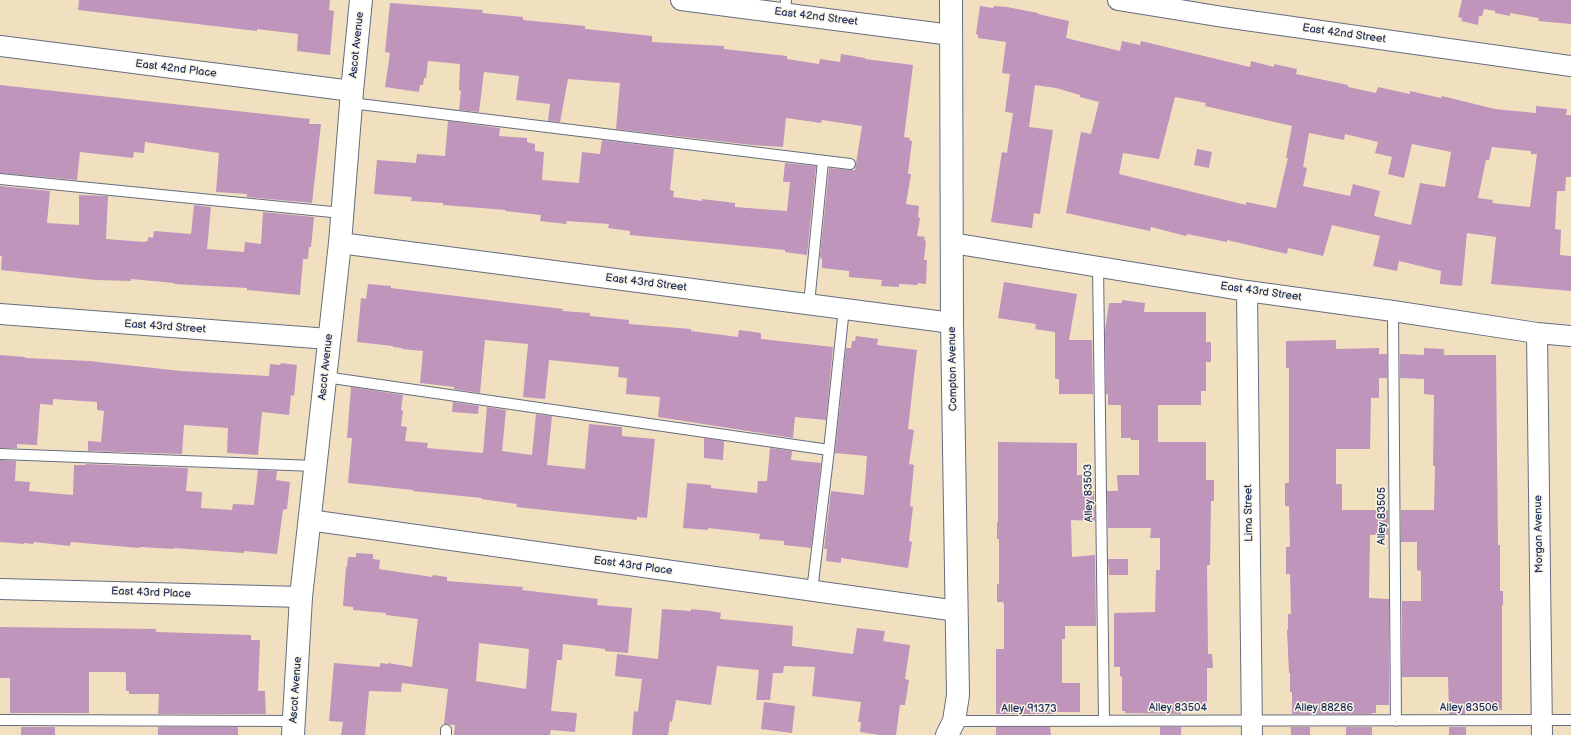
<!DOCTYPE html>
<html>
<head>
<meta charset="utf-8">
<style>
  body { margin:0 }
  canvas { display:block; background:#f1e0c0 }
</style>
</head>
<body>
<canvas width="1571" height="735"></canvas>
<script>
const g = document.querySelector('canvas').getContext('2d');
g.lineJoin = 'round';
function paint(path, color) { g.fillStyle = color; g.fill(path, 'evenodd'); }
const shape = rows => new Path2D(rows.map(r => 'M' + r).join(''));
function strokePath(path, color, width, dash) { g.strokeStyle = color; g.lineWidth = width; g.lineCap = dash ? 'butt' : 'round'; g.setLineDash(dash || []); g.stroke(path); }
function drawText(font, color, halo, rows, align = 'center') {
  g.font = font + ' "Balsamiq Sans",sans-serif'; g.lineWidth = 3; g.setLineDash([]); g.textBaseline = 'middle'; g.strokeStyle = halo; g.fillStyle = color; for (const [text, x, y, turn = 0] of rows) {
    g.save(); g.translate(x, y); g.rotate((+turn || 0) * Math.PI / 180); g.textAlign = isNaN(turn) ? turn : align; if (halo) g.strokeText(text, 0, 0); g.fillText(text, 0, 0); g.restore();
  }
}
const building = shape([
  [79,0,330,0,329,10,334,11,330,55,297,51,298,34,257,29,257,31,231,28,78,10],
  [1462,0,1571,0,1571,24,1538,21,1539,18,1510,13,1510,16,1495,13,1495,11,1484,9,1482,16,1479,16,1478,25,1461,21,1462,18,1458,17],
  [390,3,483,10,482,13,523,17,523,20,585,26,585,29,652,36,652,42,724,46,724,49,787,56,787,59,819,64,820,59,840,62,841,54,865,58,865,59,913,65,904,137,910,138,909,140,912,141,908,174,911,174,906,204,919,206,918,217,920,218,917,236,925,237,924,240,926,241,924,260,927,260,926,284,918,283,917,285,899,284,899,287,881,286,882,280,849,277,849,271,822,268,822,259,821,259,820,256,829,168,849,170,855,170,862,126,822,120,821,123,786,118,783,147,752,145,616,129,620,83,568,79,560,122,548,121,550,104,516,100,519,76,484,72,479,112,459,110,461,91,459,90,460,64,428,61,426,78,424,78,423,85,420,85,419,92,385,87,390,53,385,52],
  [980,6,993,8,994,6,1007,7,1038,13,1038,14,1069,21,1066,38,1120,51,1122,41,1140,45,1141,41,1250,67,1251,61,1274,67,1274,64,1297,69,1296,74,1348,85,1348,87,1376,93,1378,87,1410,94,1410,91,1441,98,1442,96,1495,109,1536,113,1536,106,1567,109,1566,115,1571,115,1571,177,1566,177,1565,191,1557,191,1555,229,1561,230,1560,255,1571,256,1571,291,1491,284,1496,237,1467,233,1462,286,1440,284,1441,271,1399,261,1397,271,1373,266,1380,236,1332,225,1323,256,1288,248,1287,254,1227,240,1227,242,1187,234,1186,236,1151,227,1150,231,1066,213,1081,132,1091,134,1099,102,1080,97,1080,95,1056,88,1035,85,1029,127,1053,130,1040,214,1034,213,1032,228,991,222,1002,152,1007,153,1013,113,1005,112,1010,74,1002,73,1006,42,978,38,978,35,976,34],
  [1175,97,1206,103,1205,106,1292,126,1286,158,1288,158,1276,208,1246,202,1246,205,1119,174,1123,153,1159,159],
  [1309,133,1344,140,1345,134,1378,142,1375,153,1392,157,1388,174,1404,178,1412,144,1451,152,1445,187,1420,183,1411,225,1374,216,1380,191,1353,184,1350,196,1303,186,1307,168,1303,167],
  [1492,147,1531,151,1531,154,1537,154,1530,207,1492,203,1493,200,1478,198,1486,160,1489,160],
  [0,85,310,119,309,124,321,124,312,203,247,197,247,194,216,192,219,153,145,142,144,153,134,152,133,158,80,152,77,180,0,173],
  [448,121,500,128,499,136,527,138,527,142,535,144,535,151,544,152,542,180,579,183,582,152,600,154,602,140,674,149,670,190,674,191,673,197,702,201,702,199,735,203,735,207,787,211,790,182,783,182,785,163,816,166,807,255,785,252,785,250,630,235,630,231,608,228,609,224,567,221,566,224,540,221,541,215,505,211,506,210,443,205,443,203,411,201,412,197,374,194,377,160,416,163,417,154,445,156],
  [1197,149,1212,152,1209,168,1194,165],
  [0,186,50,191,47,223,79,225,79,195,108,196,106,239,145,242,145,241,148,241,148,237,153,238,154,231,191,234,194,205,211,207,207,249,244,252,245,242,261,244,263,212,314,217,311,247,309,247,308,259,303,259,300,295,247,290,247,288,174,284,174,283,131,279,131,281,96,280,1,270,2,256,0,256],
  [1004,282,1077,294,1069,340,1092,340,1093,394,1059,394,1059,379,1055,379,1055,332,1035,329,1036,324,998,318],
  [368,284,391,286,391,288,563,309,562,311,590,313,590,316,629,320,629,324,691,329,691,331,738,337,739,330,761,333,761,339,833,347,826,420,795,417,793,438,658,417,660,397,626,394,627,378,618,377,619,367,549,360,545,399,523,397,528,344,485,340,480,393,454,389,454,387,420,383,423,351,402,349,402,348,393,347,393,346,357,342,361,298,366,299],
  [1122,300,1145,303,1144,312,1206,312,1206,342,1211,342,1211,362,1206,362,1206,391,1201,391,1201,405,1158,405,1158,442,1206,442,1206,480,1214,480,1214,501,1211,501,1210,565,1207,565,1208,654,1212,654,1213,668,1207,668,1207,710,1181,710,1181,714,1125,713,1125,711,1122,711,1122,677,1120,676,1120,667,1114,667,1114,613,1155,612,1156,570,1160,570,1160,538,1150,538,1151,528,1108,528,1107,491,1118,491,1117,475,1139,475,1139,440,1131,440,1131,438,1121,438,1121,405,1108,405,1108,394,1106,394,1105,331,1109,303,1122,303],
  [856,336,878,339,877,345,917,350,908,429,914,430,909,464,914,465,910,506,913,507,909,541,912,542,908,568,841,558,841,563,826,561,827,549,824,549,831,491,864,495,867,456,835,453,846,348,851,348,852,341,855,341],
  [1336,340,1336,349,1379,348,1379,354,1387,354,1387,378,1379,378,1379,398,1371,398,1370,449,1336,449,1336,484,1342,484,1342,510,1388,510,1388,535,1370,535,1369,598,1389,599,1389,705,1376,705,1376,713,1372,713,1372,714,1292,714,1292,692,1290,692,1290,673,1289,673,1287,630,1288,630,1288,614,1291,614,1290,574,1286,574,1286,547,1290,547,1289,506,1285,506,1285,483,1289,483,1289,368,1286,368,1286,341],
  [1424,348,1444,349,1444,355,1496,355,1498,545,1500,545,1500,591,1503,591,1503,605,1502,605,1502,710,1465,711,1465,714,1449,714,1448,677,1402,677,1402,601,1421,601,1421,571,1417,570,1417,542,1401,542,1401,510,1434,510,1435,466,1433,466,1434,395,1424,394,1424,379,1400,378,1400,354,1424,355],
  [0,355,25,357,25,358,89,361,181,371,269,376,270,364,280,365,281,363,297,365,294,396,291,395,289,415,262,412,258,455,227,453,228,428,184,425,182,454,88,451,88,441,101,442,104,411,97,410,97,402,53,399,53,405,40,404,37,445,17,444,17,448,0,448],
  [351,387,403,395,401,410,403,411,401,426,407,427,405,441,428,443,427,448,483,453,487,407,506,410,502,451,532,455,536,414,552,416,547,465,585,469,589,424,622,427,622,436,655,439,647,518,637,517,637,520,516,507,517,504,481,499,482,498,413,491,413,490,348,483,352,438,347,438],
  [453,402,479,406,478,414,452,412],
  [704,438,724,441,723,460,704,458],
  [998,442,1077,443,1077,475,1082,475,1082,491,1094,491,1095,521,1071,520,1072,557,1095,555,1096,626,1065,626,1065,639,1062,639,1062,683,1080,683,1080,712,1055,712,1055,714,996,714,996,649,1004,649,1004,605,1003,602,997,602,997,584,999,584,999,539,997,539,997,522,998,522],
  [770,448,792,451,791,460,821,463,811,548,784,545,784,541,759,539,760,534,753,533,708,528,708,530,683,528,687,483,711,485,711,488,757,493,758,481,767,481],
  [0,460,16,461,15,481,30,482,29,491,73,495,74,465,86,465,86,464,188,468,186,491,202,492,201,508,232,510,233,504,254,505,258,470,277,471,276,480,290,482,287,509,283,510,277,554,244,551,244,553,174,548,174,549,140,547,139,548,71,542,70,546,34,542,33,544,24,543,24,544,0,542],
  [356,553,373,554,373,559,380,560,379,569,432,577,433,575,447,577,447,581,523,587,522,590,598,599,597,605,632,608,628,653,605,651,605,649,563,644,562,660,557,660,551,711,577,713,575,732,551,730,550,735,454,735,455,725,444,724,448,689,402,683,401,692,369,691,365,735,341,735,343,722,329,721,334,663,380,667,380,663,388,664,388,663,412,667,418,619,386,615,386,613,353,610,353,607,343,606,346,567,347,567,348,557,356,557],
  [479,643,529,649,526,689,476,681],
  [1108,559,1128,559,1128,575,1109,575],
  [662,609,691,611,691,609,711,611,721,613,720,619,793,626,792,646,853,654,857,628,885,631,883,641,910,645,905,679,909,680,905,705,900,705,896,735,880,735,860,732,861,722,858,722,861,702,812,696,815,667,784,666,783,673,773,673,770,700,756,700,759,670,717,666,711,705,676,700,672,722,670,721,668,735,632,735,634,711,638,712,642,679,615,676,617,654,658,659],
  [0,627,156,629,156,632,251,635,251,640,260,640,258,691,265,691,266,714,158,714,159,694,129,694,129,691,126,691,126,673,124,672,89,672,89,713,10,713,10,678,0,678],
  [764,702,795,706,792,733,761,729],
  [21,727,55,727,55,735,21,735],
  [158,727,238,727,238,735,158,735],
  [996,727,1050,727,1051,735,996,735],
  [1160,727,1181,727,1181,735,1160,735],
  [1291,727,1310,727,1310,735,1291,735],
  [1346,727,1372,727,1372,735,1346,735],
  [1449,727,1466,727,1466,735,1449,735]
]);
const service = shape([
  [785,13,786,0],
  [351,103,850,164],
  [0,179,342,213],
  [1098,266,1104,720],
  [809,304,823,161],
  [1393,311,1396,721],
  [325,377,829,450],
  [0,454,315,466],
  [812,591,829,450,844,308],
  [0,720,294,721],
  [954,721,1571,720],
  [446,735,446,730]
]);
const minor = shape([
  [681,0,951,35],
  [1118,0,1223,17,1571,66],
  [0,46,352,91],
  [340,243,952,323],
  [952,243,1247,291,1393,311,1537,333,1571,336],
  [1247,291,1252,735],
  [0,314,329,339],
  [1537,333,1542,735],
  [309,520,957,611],
  [0,589,301,597]
]);
const tertiary = shape([
  [293,735,301,597,340,243,352,91,361,0],
  [947,735,954,721,958,695,952,323,951,0]
]);
const streetNames = [
  ["East 42nd Street",816,17,7],
  ["East 42nd Street",1344,34,8],
  ["Ascot Avenue",357,45,-84],
  ["East 42nd Place",176,69,7],
  ["East 43rd Street",646,283,7],
  ["East 43rd Street",1261,292,8],
  ["East 43rd Street",165,327,4],
  ["Ascot Avenue",326,367,-84],
  ["Compton Avenue",953,369,-91],
  ["Alley 83503",1089,493,-91],
  ["Lima Street",1249,513,-91],
  ["Alley 83505",1382,516,-90],
  ["Morgan Avenue",1539,534,-91],
  ["East 43rd Place",633,566,8],
  ["East 43rd Place",151,593,2],
  ["Ascot Avenue",296,690,-86],
  ["Alley 83504",1178,708],
  ["Alley 88286",1324,708],
  ["Alley 83506",1469,708],
  ["Alley 91373",1029,709]
];
paint(building, '#bf95bc');
strokePath(service, '#666d80', 12);
strokePath(minor, '#666d80', 22);
strokePath(tertiary, '#666d80', 24);
strokePath(service, '#fff', 10);
strokePath(minor, '#fff', 20);
strokePath(tertiary, '#fff', 22);
drawText('11px', '#1b2f5e', '#fcf5e5', streetNames);
</script>
</body>
</html>
